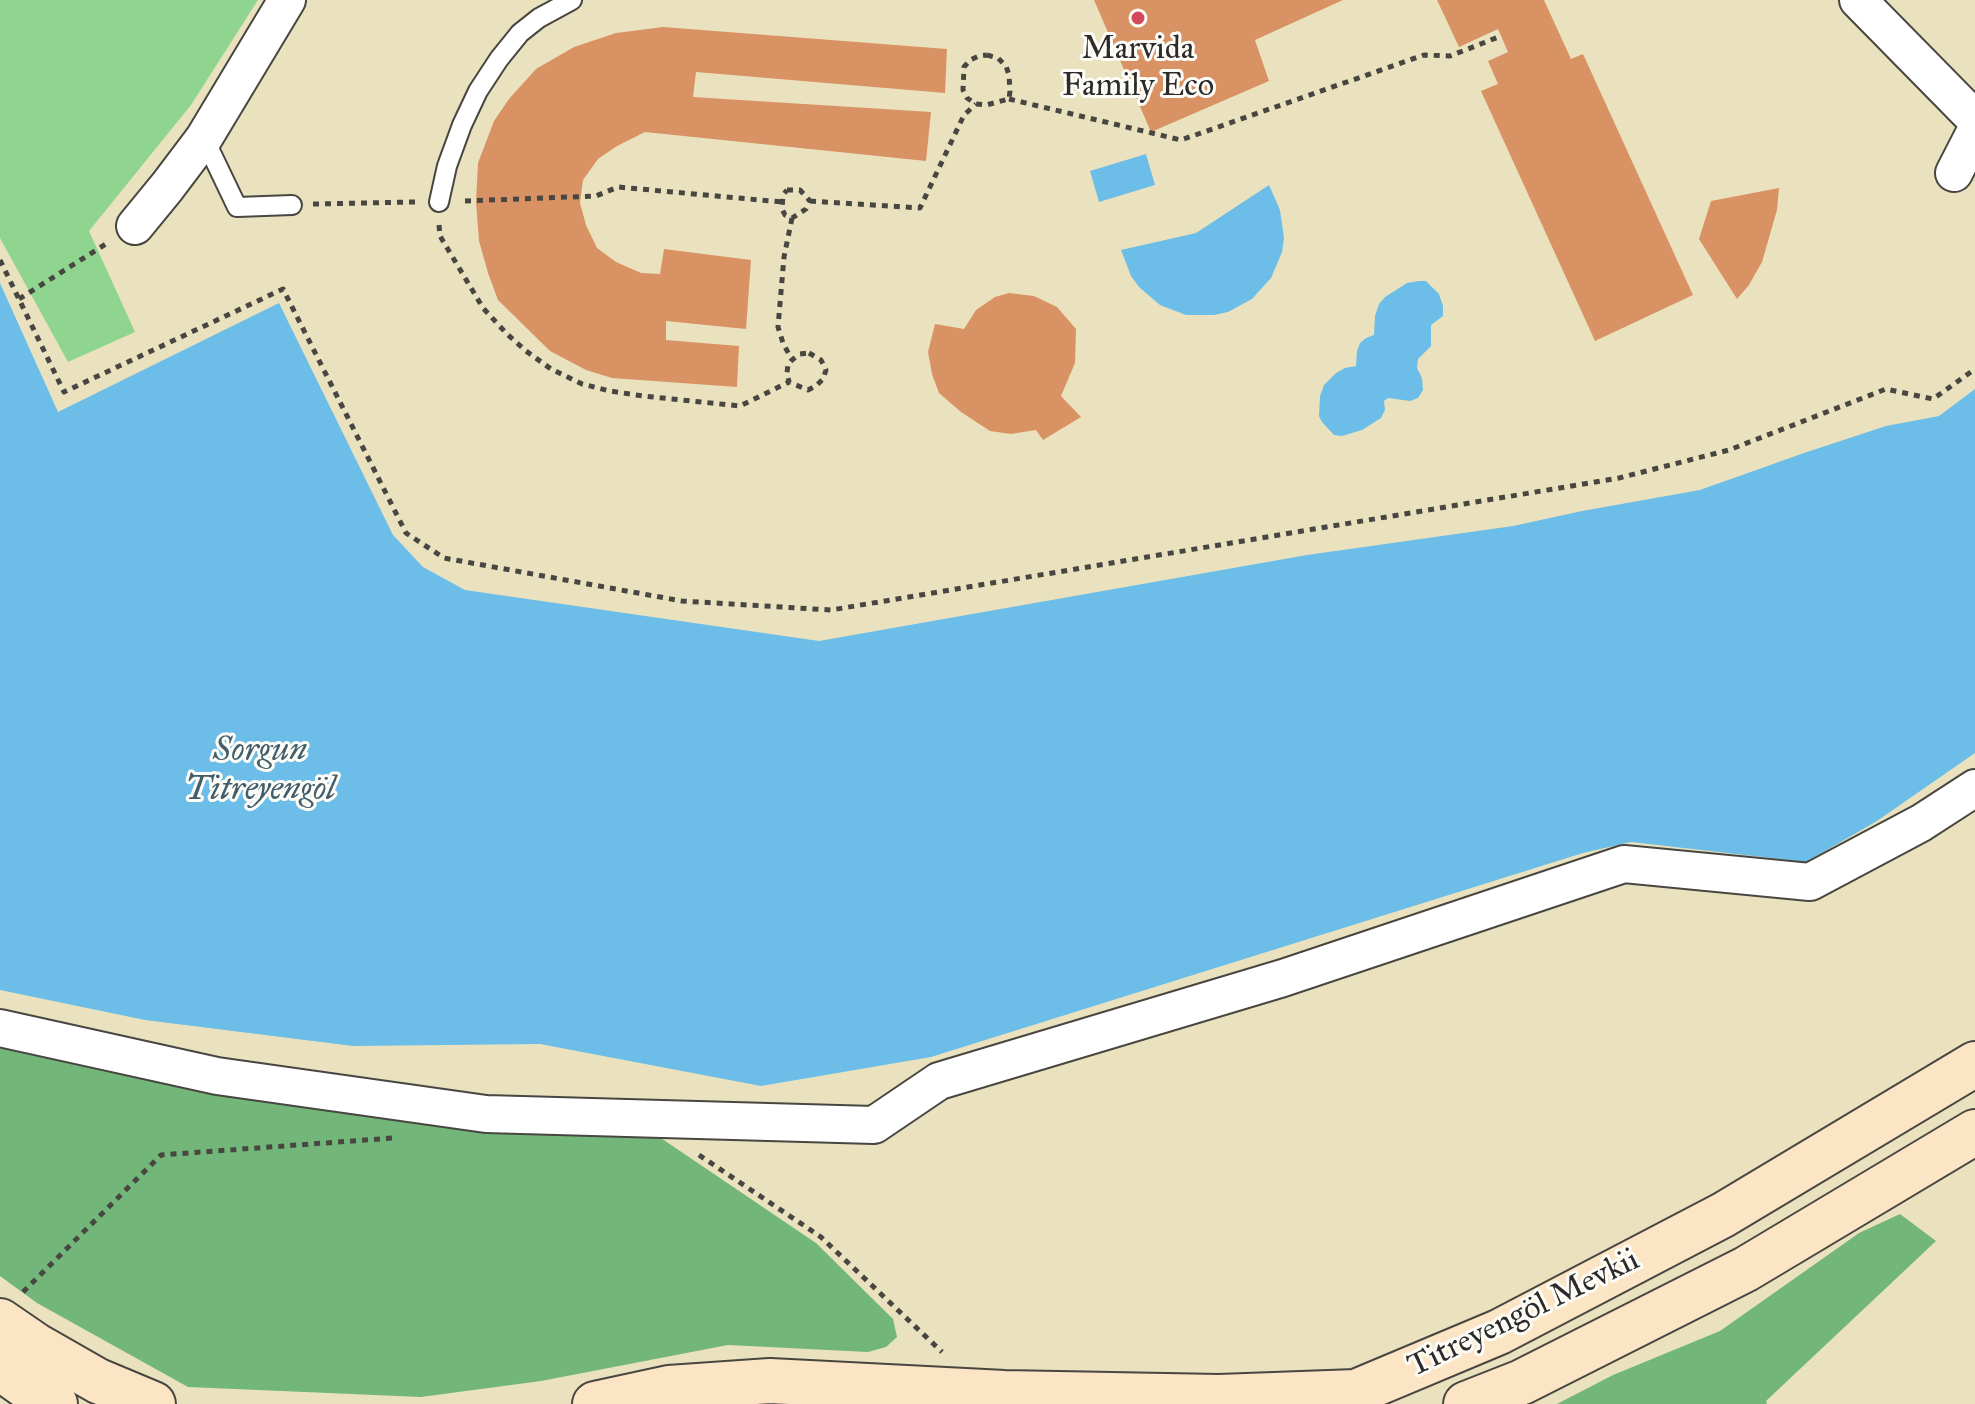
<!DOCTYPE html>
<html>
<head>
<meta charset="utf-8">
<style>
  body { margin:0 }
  canvas { display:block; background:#eae2be }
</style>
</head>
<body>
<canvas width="1975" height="1404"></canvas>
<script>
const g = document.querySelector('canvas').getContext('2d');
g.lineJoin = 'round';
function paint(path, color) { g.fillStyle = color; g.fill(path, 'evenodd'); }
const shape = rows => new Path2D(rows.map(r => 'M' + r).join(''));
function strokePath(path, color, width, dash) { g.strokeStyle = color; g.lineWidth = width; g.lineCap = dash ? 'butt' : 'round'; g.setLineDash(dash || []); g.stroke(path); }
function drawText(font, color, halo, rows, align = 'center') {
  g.font = font + ' "IM FELL Great Primer",serif'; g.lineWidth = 6; g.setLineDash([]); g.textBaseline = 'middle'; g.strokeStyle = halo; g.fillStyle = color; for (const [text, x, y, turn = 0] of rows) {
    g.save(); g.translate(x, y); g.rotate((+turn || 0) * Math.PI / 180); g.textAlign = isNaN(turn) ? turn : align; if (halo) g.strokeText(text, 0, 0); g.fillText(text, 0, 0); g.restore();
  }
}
const green = shape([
  [0,0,258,0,191,105,89,231,135,332,68,362,0,238]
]);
const forest = shape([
  [0,1039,646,1128,816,1243,893,1319,897,1337,886,1347,868,1352,728,1345,541,1381,421,1397,188,1387,37,1303,0,1276],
  [1900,1214,1936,1241,1766,1401,1767,1404,1557,1404,1613,1375,1720,1331,1859,1233]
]);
const water = shape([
  [1146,154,1155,185,1099,202,1090,171],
  [1269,185,1280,210,1284,238,1282,252,1271,278,1252,299,1228,312,1214,315,1186,315,1160,305,1139,287,1131,276,1121,250,1196,233],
  [1419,281,1426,281,1439,294,1443,306,1443,316,1431,325,1431,346,1418,359,1417,368,1422,378,1423,390,1418,398,1410,401,1388,398,1384,401,1385,410,1381,418,1362,430,1342,436,1334,435,1322,422,1319,416,1320,396,1324,385,1336,373,1345,368,1356,366,1357,351,1360,343,1366,338,1374,335,1375,316,1379,304,1385,297,1407,283],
  [0,283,58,412,279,303,393,535,423,567,465,590,819,641,1307,555,1513,526,1582,511,1700,490,1804,453,1886,426,1939,416,1975,389,1975,753,1877,821,1806,862,1631,842,1583,853,931,1057,761,1086,540,1044,353,1046,145,1020,0,990]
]);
const building = shape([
  [1094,0,1343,0,1255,40,1269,81,1151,132],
  [1437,0,1544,0,1571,59,1583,54,1693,295,1595,341,1481,91,1498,84,1488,61,1508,52,1498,29,1459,47],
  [663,27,947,49,945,93,696,72,693,97,931,112,926,161,645,132,617,146,598,159,583,180,580,203,586,225,597,248,616,262,641,273,660,274,664,249,751,260,746,329,666,321,666,340,739,346,737,387,612,378,586,370,550,351,498,300,488,273,479,241,476,202,478,163,494,121,509,99,536,69,574,47,616,33],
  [1779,188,1777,210,1762,262,1749,285,1737,299,1699,239,1711,201],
  [1009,293,1034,296,1057,307,1076,329,1075,363,1061,396,1081,417,1043,440,1036,430,1011,434,990,431,961,412,939,393,932,374,928,352,935,324,964,329,976,310,995,297]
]);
const path = shape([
  [987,55,998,58,1006,66,1009,75,1010,91,1009,99,986,105,976,104,967,98,963,90,964,67,970,60,979,56,987,55],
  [1009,99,1181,140,1424,55,1450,56,1501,36],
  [787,190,800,190,810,201,806,209,792,218,785,215,782,209,783,195,787,190],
  [465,201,596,196,618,187,782,202],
  [810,201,920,208,964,115,976,104],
  [313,204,415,202],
  [792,218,784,257,778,327,783,343,792,360],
  [439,225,440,236,483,308,507,334,526,351,551,369,582,384,610,391,643,396,740,406,789,382],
  [0,260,64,392,283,289,406,533,444,558,682,601,831,610,1619,478,1729,450,1886,389,1933,399,1975,369],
  [19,299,109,242],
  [809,353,821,360,826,370,823,379,816,386,808,390,789,382,787,373,788,364,792,360,800,354,809,353],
  [699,1155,821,1237,942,1352],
  [23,1292,161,1155,393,1138]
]);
const lane = shape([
  [204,138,237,207,292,205],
  [439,202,447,166,462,125,478,91,499,59,520,33,539,18,572,0]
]);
const street = shape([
  [1858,0,1975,119],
  [1954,173,1975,132],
  [135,226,167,187,204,138,287,0],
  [0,1028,217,1076,486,1114,874,1125,939,1081,1283,978,1624,864,1810,882,1921,823,1975,788]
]);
const secondary = shape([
  [0,1321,35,1345,98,1381,153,1404],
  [0,1368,40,1396,55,1404],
  [595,1404,669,1388,770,1381,1004,1393,1219,1397,1356,1392,1499,1332,1723,1215,1975,1064],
  [1466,1404,1522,1382,1746,1269,1975,1132]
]);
const markers = [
  [1138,18,8,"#d1495b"]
];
const poiNames = [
  ["Marvida",1138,50],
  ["Family Eco",1138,87]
];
const streetNames = [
  ["Titreyengöl Mevkii",1524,1314,-26]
];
const waterNames = [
  ["Sorgun",260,752],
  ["Titreyengöl",260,791]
];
paint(green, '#8fd58f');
paint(forest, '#73b67a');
paint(water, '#6cbee8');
paint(building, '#d99263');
strokePath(lane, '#484641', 22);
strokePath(street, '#484641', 40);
strokePath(secondary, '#484641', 48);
strokePath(path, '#484641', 5, [6, 6]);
strokePath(lane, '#fff', 18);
strokePath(street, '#fff', 36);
strokePath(secondary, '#fce5c4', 44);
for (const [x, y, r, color] of markers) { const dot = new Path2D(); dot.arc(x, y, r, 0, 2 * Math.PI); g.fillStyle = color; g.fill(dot); strokePath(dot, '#fdfcf7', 3); }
drawText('32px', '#2b2b2b', '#fdfcf7', poiNames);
drawText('32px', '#2b2b2b', '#fdfcf7', streetNames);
drawText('italic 34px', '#425e6d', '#fdfcf7', waterNames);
</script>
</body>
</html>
